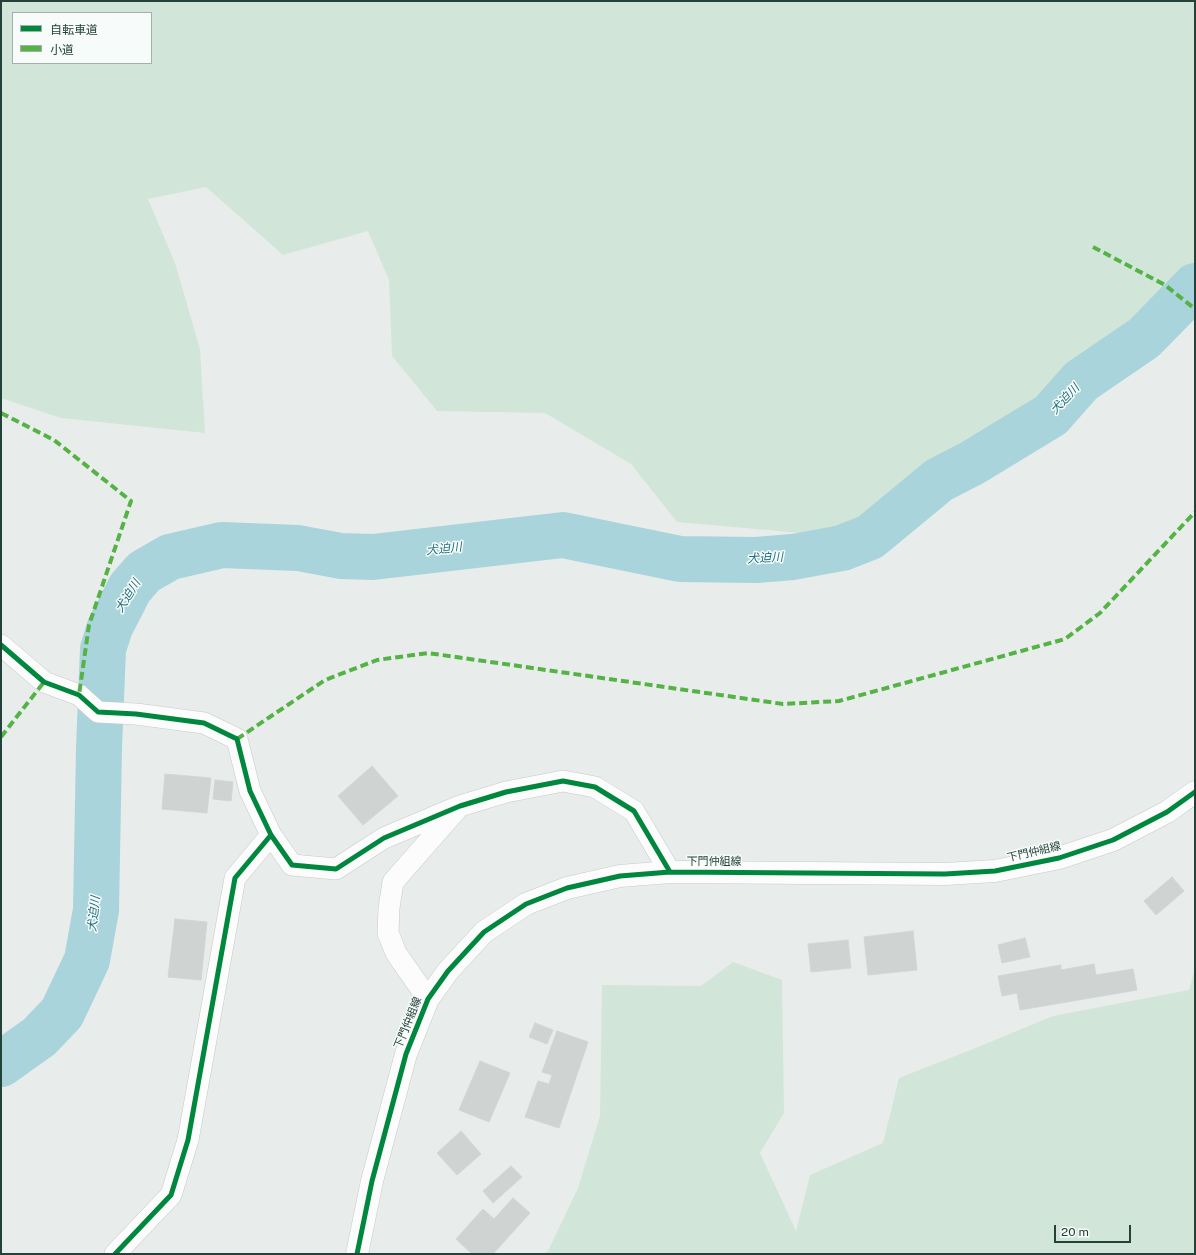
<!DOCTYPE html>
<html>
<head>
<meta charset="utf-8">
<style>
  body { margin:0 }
  #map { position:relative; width:1196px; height:1255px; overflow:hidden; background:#e8edeb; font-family:"Public Sans","Noto Sans JP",sans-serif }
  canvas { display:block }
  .frame { position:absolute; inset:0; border:2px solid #24423a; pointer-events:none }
  .legend { position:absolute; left:12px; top:12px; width:140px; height:52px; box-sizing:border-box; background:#f7fbf9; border:1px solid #a3b1ad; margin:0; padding:5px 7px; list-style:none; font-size:12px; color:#24423a }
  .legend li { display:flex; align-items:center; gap:8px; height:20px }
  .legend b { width:20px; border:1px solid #a3b1ad }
  .scale { position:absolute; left:1054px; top:1225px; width:77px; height:18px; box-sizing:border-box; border:2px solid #24423a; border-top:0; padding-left:5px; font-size:12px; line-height:14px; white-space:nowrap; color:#24423a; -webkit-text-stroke:3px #f7fbf9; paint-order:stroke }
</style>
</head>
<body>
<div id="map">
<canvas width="1196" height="1255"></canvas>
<div class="frame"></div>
<ul class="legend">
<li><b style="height:5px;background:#00873e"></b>自転車道</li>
<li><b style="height:5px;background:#55b346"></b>小道</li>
</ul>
<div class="scale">20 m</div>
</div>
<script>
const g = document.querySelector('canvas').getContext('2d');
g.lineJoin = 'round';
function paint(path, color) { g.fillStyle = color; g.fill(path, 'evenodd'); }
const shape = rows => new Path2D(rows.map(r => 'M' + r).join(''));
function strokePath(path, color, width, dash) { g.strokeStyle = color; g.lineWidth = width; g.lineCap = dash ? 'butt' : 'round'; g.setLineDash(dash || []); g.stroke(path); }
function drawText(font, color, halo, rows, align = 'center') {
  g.font = font + ' "Public Sans","Noto Sans JP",sans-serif'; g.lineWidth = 3; g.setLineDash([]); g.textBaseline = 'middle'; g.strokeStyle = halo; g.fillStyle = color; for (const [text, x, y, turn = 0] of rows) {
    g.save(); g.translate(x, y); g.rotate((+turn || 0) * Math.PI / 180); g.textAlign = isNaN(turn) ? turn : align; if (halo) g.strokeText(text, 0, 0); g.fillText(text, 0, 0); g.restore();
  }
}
const green = shape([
  [1,1,1195,1,1195,306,1184,323,1066,375,995,465,904,524,812,534,677,522,631,464,545,413,437,411,392,356,389,280,368,231,283,255,206,187,148,199,175,263,200,349,205,433,61,418,1,398],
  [13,13,151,13,151,63,13,63],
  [733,962,782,980,784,1113,760,1153,796,1231,810,1175,883,1143,899,1078,978,1047,1053,1016,1189,990,1195,968,1195,1254,545,1254,549,1249,578,1188,600,1116,602,985,701,986]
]);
const river = shape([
  [1,1064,39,1037,62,1013,87,960,96,910,99,748,103,649,110,627,130,588,144,572,170,557,222,545,298,548,341,556,373,557,563,535,680,559,756,560,793,557,842,548,870,537,939,480,972,463,1051,415,1081,381,1144,338,1195,286]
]);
const building = shape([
  [372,766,398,796,363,825,338,796,372,766],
  [165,774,211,778,207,813,162,809,165,774],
  [215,780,233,782,231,801,213,799,215,780],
  [1172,877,1184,891,1156,915,1144,901,1172,877],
  [175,919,207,922,201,980,168,977,175,919],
  [913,931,917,970,868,975,864,937,913,931],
  [1025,938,1030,957,1002,963,998,945,1025,938],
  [848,940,851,968,811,972,808,944,848,940],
  [1094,964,1096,975,1133,969,1137,990,1020,1010,1017,993,1002,996,998,976,1061,965,1061,970,1094,964],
  [535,1023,553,1030,547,1044,529,1037,535,1023],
  [557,1031,588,1042,559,1128,525,1117,538,1081,549,1084,552,1075,542,1072,557,1031],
  [480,1061,510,1073,489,1122,459,1110,480,1061],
  [461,1131,481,1154,457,1175,437,1153,461,1131],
  [511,1166,522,1177,493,1203,483,1191,511,1166],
  [513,1198,530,1213,493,1254,472,1254,456,1239,483,1209,494,1219,513,1198]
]);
const street = shape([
  [1,645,44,682,79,695,98,712,136,714,204,723,237,739,250,791,271,835,292,865,336,869,384,838,460,806,506,792,563,781,595,787,634,811,670,872],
  [428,999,396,953,388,933,389,908,393,882,457,809],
  [115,1254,171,1195,188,1140,235,878,271,835]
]);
const secondary = shape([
  [357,1254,372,1181,406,1054,428,999,448,971,484,932,526,904,567,888,620,876,670,872,945,874,995,871,1059,858,1113,840,1167,812,1195,792]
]);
const quiet = shape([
  [1093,247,1165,285,1195,309],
  [1,413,54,440,131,501,89,625,79,695],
  [1,737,44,682],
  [237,739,325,680,377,660,428,653,783,704,839,701,1065,639,1100,613,1195,512]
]);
const cycleway = shape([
  [1,645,44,682,79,695,98,712,136,714,204,723,237,739,250,791,271,835,292,865,336,869,384,838,460,806,506,792,563,781,595,787,634,811,670,872],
  [115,1254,171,1195,188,1140,235,878,271,835],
  [357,1254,372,1181,406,1054,428,999,448,971,484,932,526,904,567,888,620,876,670,872,945,874,995,871,1059,858,1113,840,1167,812,1195,792]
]);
const streetNames = [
  ["下門仲組線",1034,852,-13],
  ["下門仲組線",714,862],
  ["下門仲組線",408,1023,-68]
];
const waterNames = [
  ["犬迫川",1065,399,-47],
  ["犬迫川",444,549,-6],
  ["犬迫川",765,558,-3],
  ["犬迫川",128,596,-58],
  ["犬迫川",94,914,-84]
];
paint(green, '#d1e6d8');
strokePath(river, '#a9d4db', 46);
paint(building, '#cfd4d2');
strokePath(building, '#d1d6d4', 1);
strokePath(street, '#c5cac8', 22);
strokePath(secondary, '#c3cbc8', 23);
strokePath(street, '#fcfcfc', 21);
strokePath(secondary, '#fcfcfc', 22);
strokePath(quiet, '#55b346', 4, [8, 4]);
strokePath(cycleway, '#00873e', 5);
drawText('11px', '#24423a', '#f7fbf9', streetNames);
drawText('italic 12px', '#1c6f80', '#f7fbf9', waterNames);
</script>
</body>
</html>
